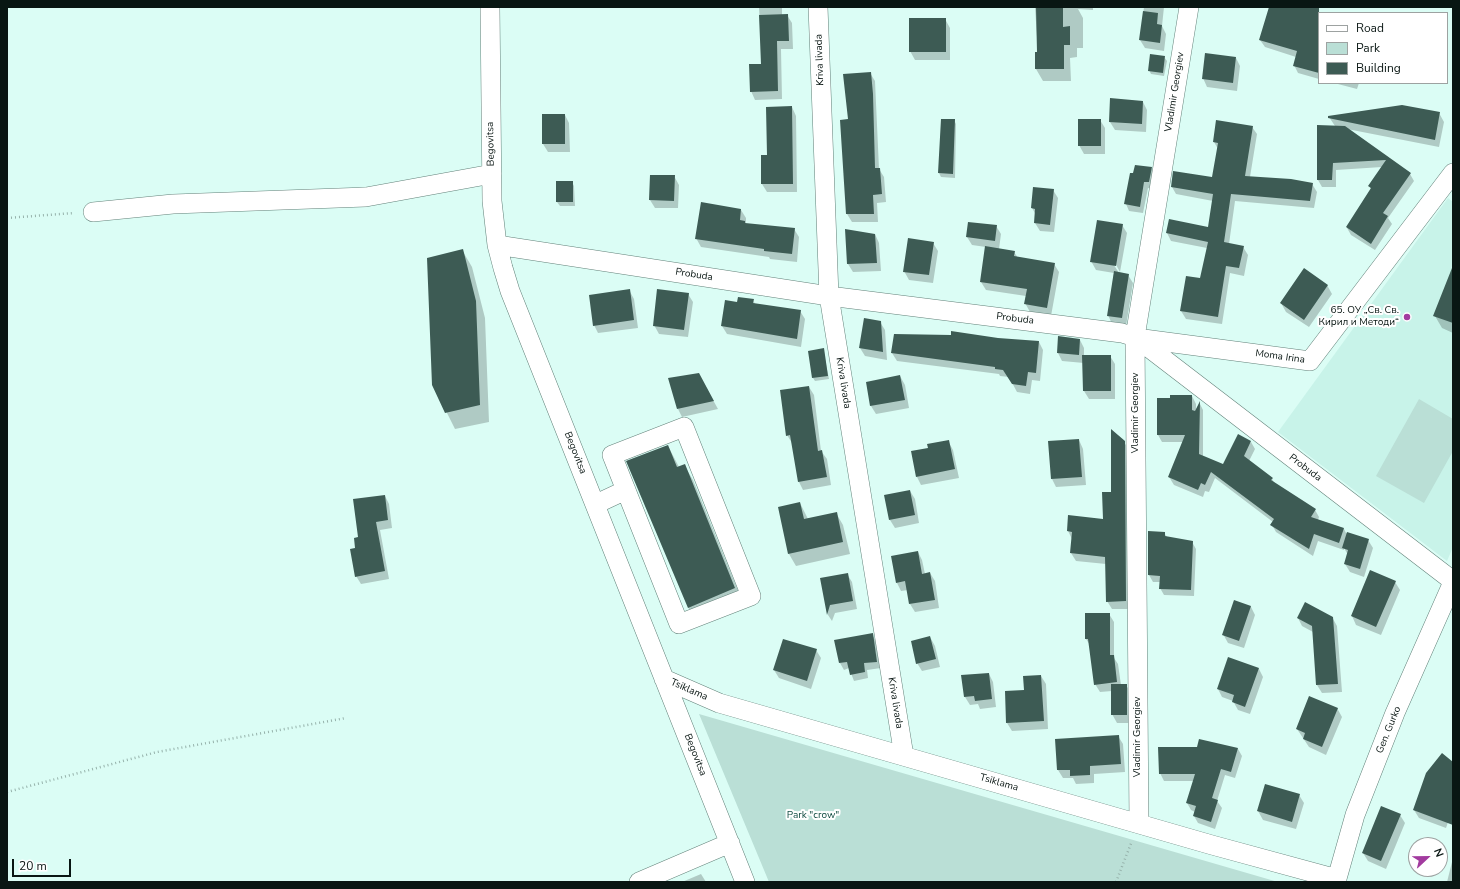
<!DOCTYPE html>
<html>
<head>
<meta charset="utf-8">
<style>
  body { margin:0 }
  #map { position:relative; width:1460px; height:889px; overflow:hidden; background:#dbfdf5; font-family:"Nunito Sans",sans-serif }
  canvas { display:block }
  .frame { position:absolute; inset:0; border:8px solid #091613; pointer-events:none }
  .legend { position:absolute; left:1318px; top:12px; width:130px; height:72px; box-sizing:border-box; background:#fff; border:1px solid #9da2a1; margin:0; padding:5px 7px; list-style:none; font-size:12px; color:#091613 }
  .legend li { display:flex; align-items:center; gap:8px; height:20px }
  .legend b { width:20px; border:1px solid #9da2a1 }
  .north { position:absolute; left:1408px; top:837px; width:40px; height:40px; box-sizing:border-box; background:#fff; border:1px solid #9da2a1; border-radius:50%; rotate:68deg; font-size:11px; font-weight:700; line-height:16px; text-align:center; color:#091613 }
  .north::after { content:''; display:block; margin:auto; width:14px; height:18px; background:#a23b9f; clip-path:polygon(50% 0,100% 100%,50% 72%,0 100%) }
  .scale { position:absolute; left:12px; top:859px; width:59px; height:18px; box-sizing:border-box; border:2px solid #091613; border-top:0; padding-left:5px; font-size:12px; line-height:14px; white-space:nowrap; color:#091613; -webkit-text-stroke:3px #fff; paint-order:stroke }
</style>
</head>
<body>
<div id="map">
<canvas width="1460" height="889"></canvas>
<div class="frame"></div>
<ul class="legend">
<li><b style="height:5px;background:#fff"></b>Road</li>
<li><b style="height:11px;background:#badfd6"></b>Park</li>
<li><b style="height:11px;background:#3d5b54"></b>Building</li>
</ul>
<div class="north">N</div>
<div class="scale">20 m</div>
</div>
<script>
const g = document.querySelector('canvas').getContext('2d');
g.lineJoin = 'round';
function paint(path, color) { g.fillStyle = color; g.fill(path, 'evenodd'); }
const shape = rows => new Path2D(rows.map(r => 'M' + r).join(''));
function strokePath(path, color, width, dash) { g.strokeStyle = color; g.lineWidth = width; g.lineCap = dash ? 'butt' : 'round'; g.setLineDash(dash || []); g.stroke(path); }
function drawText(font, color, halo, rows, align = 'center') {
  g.font = font + ' "Nunito Sans",sans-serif'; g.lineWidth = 4; g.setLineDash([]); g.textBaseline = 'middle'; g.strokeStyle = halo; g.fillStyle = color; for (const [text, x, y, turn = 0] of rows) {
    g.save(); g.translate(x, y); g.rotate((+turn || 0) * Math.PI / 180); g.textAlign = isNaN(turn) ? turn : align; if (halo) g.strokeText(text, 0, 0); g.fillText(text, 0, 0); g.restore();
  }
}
const built = shape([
  [1448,198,1453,202,1453,547,1447,561,1278,432]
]);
const green = shape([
  [1419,399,1453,419,1453,451,1424,503,1376,476],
  [699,714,1278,882,769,882]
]);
const shadow = shape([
  [759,7,782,7,782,15,787,15,792,23,793,49,781,49,782,99,755,100,751,91,762,65],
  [1035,7,1093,7,1093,10,1078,9,1083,18,1083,48,1077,48,1077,57,1070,58,1071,81,1043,81,1036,69,1038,53],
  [1144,7,1164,7,1162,26,1166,34,1164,51,1145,48,1140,40],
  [1270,7,1300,7,1319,23,1319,79,1298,73,1294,65,1296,57,1265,47,1260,40],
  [945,19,950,28,950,60,915,60,910,51],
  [1164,57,1167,61,1164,76,1151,74,1149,70],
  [1236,58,1240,66,1237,91,1207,87,1203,78],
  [870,73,875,81,879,169,884,177,886,202,877,203,878,222,852,222,847,214,849,120],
  [1334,83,1359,83,1357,89],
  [1143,102,1147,110,1146,132,1115,130,1110,122],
  [792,107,796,116,797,192,767,192,762,184,762,156,768,156],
  [1439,113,1444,122,1439,147,1347,129,1410,174,1414,181,1388,218,1392,224,1375,250,1351,235,1347,228,1371,189,1369,186,1382,167,1336,170,1336,187,1322,187,1318,180,1335,126,1329,117],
  [565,115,569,123,570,152,548,152,543,144],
  [954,120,956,124,955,178,941,177,939,173],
  [1100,120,1105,128,1105,154,1084,154,1079,145],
  [1252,127,1257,134,1250,177,1312,184,1317,192,1314,208,1235,201,1229,244,1243,247,1248,255,1244,276,1230,273,1222,324,1186,319,1181,311,1201,280,1207,248,1171,241,1167,233,1209,228,1213,201,1176,194,1172,187,1213,178,1218,149,1214,142],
  [1151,168,1155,175,1153,189,1148,188,1143,213,1129,211,1126,204,1131,174],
  [674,176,679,185,678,208,655,208,650,200],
  [557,182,572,182,574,186,575,206,560,206,557,202],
  [1034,188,1053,190,1058,198,1054,232,1040,231,1035,223,1036,215,1032,208],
  [741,210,746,218,746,224,794,229,799,237,797,262,770,259,769,257,701,247,696,238],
  [1122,225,1127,233,1120,272,1114,261,1112,262,1119,273,1128,275,1133,283,1126,326,1112,324,1108,315,1114,273,1096,270,1091,261],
  [996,226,1001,234,999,249,1014,252,1018,258,1054,264,1059,272,1051,316,1030,312,1025,303,1026,296,986,290,981,282,986,247,972,245,967,237],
  [875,234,879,243,881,271,853,272,848,264],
  [933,243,938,251,933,283,909,280,904,271],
  [462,250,472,267,485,318,489,422,455,429,433,385],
  [1453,268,1453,333,1442,328,1435,316],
  [1327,285,1332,294,1309,327,1286,312,1281,303],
  [629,290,634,299,638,328,598,333,594,325],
  [688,294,693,302,688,337,659,334,654,325],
  [753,300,755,304,800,311,805,319,801,347,727,334,722,326,737,303],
  [880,322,885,330,887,360,865,356,860,348],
  [895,335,952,336,1039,342,1043,350,1040,381,1032,380,1030,394,1017,392,1009,377,1000,376,999,374,897,361,892,353],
  [1080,340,1084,348,1084,356,1110,356,1115,364,1115,399,1089,399,1084,391,1084,363,1062,361,1058,353],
  [823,349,829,379,815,381,813,378],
  [900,376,905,385,909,408,876,414,871,406,867,383],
  [703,382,718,409,682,417,678,409],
  [809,387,814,395,821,451,827,459,831,485,803,490,799,482,792,443,787,435],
  [1192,396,1196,404,1196,411,1200,404,1203,410,1203,457,1223,465,1251,442,1255,449,1249,461,1272,479,1275,484,1315,510,1319,517,1318,520,1344,529,1346,533,1368,540,1373,548,1364,577,1350,572,1345,564,1348,555,1344,548,1344,550,1318,541,1313,556,1276,532,1272,525,1273,522,1215,478,1209,492,1205,491,1203,497,1174,485,1169,477,1183,442,1162,442,1158,435],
  [1079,440,1083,449,1086,485,1056,487,1052,479],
  [948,441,953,450,959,478,921,485,917,477],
  [1124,442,1129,450,1130,609,1112,609,1107,601,1106,564,1076,561,1071,553,1072,539,1068,531,1069,516,1104,520,1112,493],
  [668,446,679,467,684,465,693,480,743,603,697,622,688,607],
  [910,491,915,499,919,523,895,528,890,520,885,496],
  [385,496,389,504,392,528,380,530,389,579,361,584,356,576,359,538],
  [800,503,808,519,836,513,843,525,850,554,796,566,789,554],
  [1149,532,1164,533,1167,537,1192,542,1196,549,1194,596,1164,595,1160,588,1161,582,1153,582,1149,575],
  [918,552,922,560,925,574,930,573,935,581,939,608,915,612,910,604,908,590,901,591,897,583],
  [1371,571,1395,582,1400,590,1381,635,1356,625,1352,616],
  [847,574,852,582,857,609,835,613,832,621,828,615,821,579],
  [1235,601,1251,607,1255,615,1244,648,1228,643,1223,634],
  [1086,614,1109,614,1114,622,1114,658,1118,664,1121,685,1126,685,1131,693,1131,723,1117,723,1112,714,1112,691,1100,692,1095,684,1090,645,1086,639],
  [1332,617,1337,626,1342,692,1322,693,1317,685,1313,632,1302,626,1298,618],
  [872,635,876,641,881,668,867,670,868,678,854,681,849,668,844,670,840,663,836,641],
  [930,637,935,646,940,667,922,671,917,663],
  [816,650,821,658,811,689,779,678,774,670],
  [1259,669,1263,677,1250,714,1238,710,1233,701,1222,697,1218,689],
  [989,674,993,682,996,707,980,709,978,704,970,705,965,697,962,676],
  [1041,676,1046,684,1048,729,1012,731,1007,723,1025,691],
  [1337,708,1342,717,1326,755,1309,747,1297,729],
  [1118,736,1123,744,1125,772,1094,774,1094,783,1076,784,1073,778,1063,778,1058,770,1056,740],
  [1238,749,1242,756,1235,778,1225,775,1217,801,1222,808,1215,829,1198,823,1194,816,1195,812,1191,810,1187,803,1194,781,1164,781,1160,773],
  [1453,763,1453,808,1446,828,1419,818,1414,810],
  [1299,795,1304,803,1296,829,1263,820,1258,811],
  [1400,815,1405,823,1386,869,1368,861,1363,853],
  [1453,858,1453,882,1447,882],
  [701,874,706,882,682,882]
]);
const building = shape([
  [1036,7,1063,7,1063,27,1070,26,1070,45,1064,45,1064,69,1035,69,1035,52,1037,52],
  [1269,7,1319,7,1319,73,1293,66,1297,51,1259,40],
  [1143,11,1158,13,1157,24,1162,25,1160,43,1139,40],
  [788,14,789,41,777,41,778,91,750,92,749,64,761,64,759,15],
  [909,18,946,18,946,52,909,52],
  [1205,53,1236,57,1233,83,1202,79],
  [1150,54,1165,56,1163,73,1148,71],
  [871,72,873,94,875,168,880,168,882,194,873,195,874,214,846,214,840,120,848,119,843,74],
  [1110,98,1143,101,1142,124,1109,122],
  [1402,105,1440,112,1435,140,1328,118,1328,116],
  [792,106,793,184,761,184,761,155,767,155,766,107],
  [542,114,565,114,565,144,542,144],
  [941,119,955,119,953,174,938,173],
  [1078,119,1101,119,1101,146,1078,146],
  [1216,120,1253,126,1245,176,1291,179,1313,183,1310,201,1231,194,1224,242,1244,246,1239,268,1226,266,1218,317,1180,311,1186,276,1200,278,1208,242,1166,233,1169,219,1208,227,1213,194,1171,187,1173,171,1212,177,1218,143,1213,142],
  [1317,125,1345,126,1411,173,1383,213,1388,216,1371,244,1346,227,1371,188,1368,186,1386,160,1333,163,1332,180,1317,180],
  [1135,165,1152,167,1149,182,1144,182,1140,207,1124,204,1130,173,1133,173],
  [650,175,675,175,674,201,649,200],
  [556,181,573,181,573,202,556,202],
  [1033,187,1054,189,1050,225,1034,223,1035,209,1031,208],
  [701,202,741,209,740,220,745,221,745,223,795,228,792,254,764,251,764,249,695,239],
  [1097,220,1123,224,1116,266,1090,262],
  [968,222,997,225,995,241,966,237],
  [845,229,875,234,877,263,847,264],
  [908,238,934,242,929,275,903,272],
  [985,246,1015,251,1014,256,1055,263,1047,308,1024,304,1027,289,980,282],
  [463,249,476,301,480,405,445,413,432,385,427,258],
  [1304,268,1328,285,1304,320,1280,303],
  [1452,268,1453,269,1453,323,1433,316],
  [1114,271,1129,274,1122,318,1107,316],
  [630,289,634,320,593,326,589,295],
  [657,289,689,293,684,330,653,326],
  [738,297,754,299,753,303,801,310,797,339,721,326,725,300,737,302],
  [864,318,881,321,883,352,859,348],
  [951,331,998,338,1039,341,1036,373,1028,372,1026,386,1012,384,1003,370,995,369,995,367,891,353,894,334,951,335],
  [1058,336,1080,339,1079,355,1057,353],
  [824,348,828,376,812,378,808,351],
  [1082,355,1111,355,1111,391,1083,391],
  [699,373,714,401,677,409,668,378],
  [900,375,905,400,870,406,866,382],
  [809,386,818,451,822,450,827,477,798,482,790,435,786,436,780,390],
  [1170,395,1192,395,1192,410,1195,411,1200,401,1199,454,1223,464,1238,434,1251,441,1244,456,1273,478,1271,480,1316,509,1311,517,1344,528,1339,543,1314,534,1309,549,1270,525,1274,519,1211,472,1205,485,1201,483,1198,490,1168,477,1185,435,1157,435,1157,398,1170,398],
  [1111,429,1125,441,1126,601,1106,602,1105,557,1070,553,1072,532,1067,531,1068,515,1103,519,1102,492,1111,492],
  [1079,439,1082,477,1051,479,1048,441],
  [949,440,955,469,916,477,911,451,928,448,927,444],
  [668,445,677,467,685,464,735,588,688,608,626,461],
  [910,490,915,515,889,520,884,495],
  [385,495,388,520,376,522,385,571,355,577,350,549,355,548,354,538,358,537,353,499],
  [800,502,804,519,837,512,843,542,788,554,778,507],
  [1148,531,1165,532,1165,536,1193,541,1191,590,1159,589,1160,576,1148,575],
  [1347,532,1369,539,1360,569,1344,564,1348,550,1342,548],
  [918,551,922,574,930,572,935,600,909,604,905,581,896,583,891,556],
  [1370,570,1396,581,1376,627,1351,616],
  [848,573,853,601,830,605,827,615,820,578],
  [1234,600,1251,606,1239,641,1222,635],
  [1305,602,1333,617,1338,684,1316,685,1312,626,1297,618],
  [1085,613,1110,613,1110,655,1114,655,1117,682,1094,685,1088,639,1085,639],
  [873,633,877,662,864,663,865,672,850,675,847,662,839,663,834,640],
  [930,636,936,659,916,664,911,641],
  [783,639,817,649,807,681,773,670],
  [1228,657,1259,668,1245,707,1232,702,1234,695,1217,689],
  [989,673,992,699,975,701,974,696,964,697,961,675],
  [1041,675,1044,721,1006,723,1005,691,1024,690,1023,676],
  [1111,684,1127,684,1127,715,1111,715],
  [1309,696,1338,708,1322,747,1303,739,1305,733,1296,729],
  [1119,735,1121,764,1090,766,1090,775,1070,776,1070,770,1057,770,1055,739],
  [1199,739,1238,748,1231,772,1221,769,1212,798,1218,800,1211,822,1193,816,1196,806,1186,803,1195,774,1159,774,1158,747,1197,747],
  [1442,753,1453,762,1453,825,1413,810,1426,773],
  [1265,784,1300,794,1292,822,1257,811],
  [1381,806,1401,814,1381,861,1362,853]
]);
const path = shape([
  [7,218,74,213],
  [7,792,157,752,346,718],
  [1116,882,1132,841]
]);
const minor = shape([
  [490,7,492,201,497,245,503,268,510,291,745,882],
  [818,7,829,296,904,756],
  [93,212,173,204,366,197,492,174],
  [497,245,829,296,1122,333,1135,337,1453,581],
  [1136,338,1310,361,1453,173],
  [684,427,751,596,679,624,612,455,684,427],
  [596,504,626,490],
  [664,679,719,703,1212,845,1337,879],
  [1139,824,1135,337,1189,7],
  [639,882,730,843],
  [1336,882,1355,815,1395,713,1453,582]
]);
const markers = [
  [1407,317,4,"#a23b9f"]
];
const streetNames = [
  ["Kriva livada",820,60,-92],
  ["Vladimir Georgiev",1175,92,-81],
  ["Begovitsa",491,144,-91],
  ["Probuda",694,275,9],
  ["Probuda",1015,319,7],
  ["Moma Irina",1280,357,8],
  ["Kriva livada",843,383,81],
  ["Vladimir Georgiev",1136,413,-90],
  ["Begovitsa",575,453,68],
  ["Probuda",1305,468,37],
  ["Tsiklama",689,690,24],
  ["Kriva livada",895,703,81],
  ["Gen. Gurko",1389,730,-68],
  ["Vladimir Georgiev",1138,737,-90],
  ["Begovitsa",695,755,68],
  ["Tsiklama",999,783,16]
];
const poiNames = [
  ["65. ОУ „Св. Св.",1399,311],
  ["Кирил и Методи“",1399,323]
];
const parkNames = [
  ["Park \"crow\"",813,816]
];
paint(built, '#c8f3e9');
paint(green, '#badfd6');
paint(shadow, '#0003');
paint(building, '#3d5b54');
strokePath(minor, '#63827a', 20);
strokePath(path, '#96b2ab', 2.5, [1, 3]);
strokePath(minor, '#fff', 19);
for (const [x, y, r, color] of markers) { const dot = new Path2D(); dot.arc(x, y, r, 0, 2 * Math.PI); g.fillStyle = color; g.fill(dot); strokePath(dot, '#fff', 1.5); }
drawText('10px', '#091613', '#fff', streetNames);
drawText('10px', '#091613', '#fff', poiNames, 'right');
drawText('10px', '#124d43', '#fff', parkNames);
</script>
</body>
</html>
